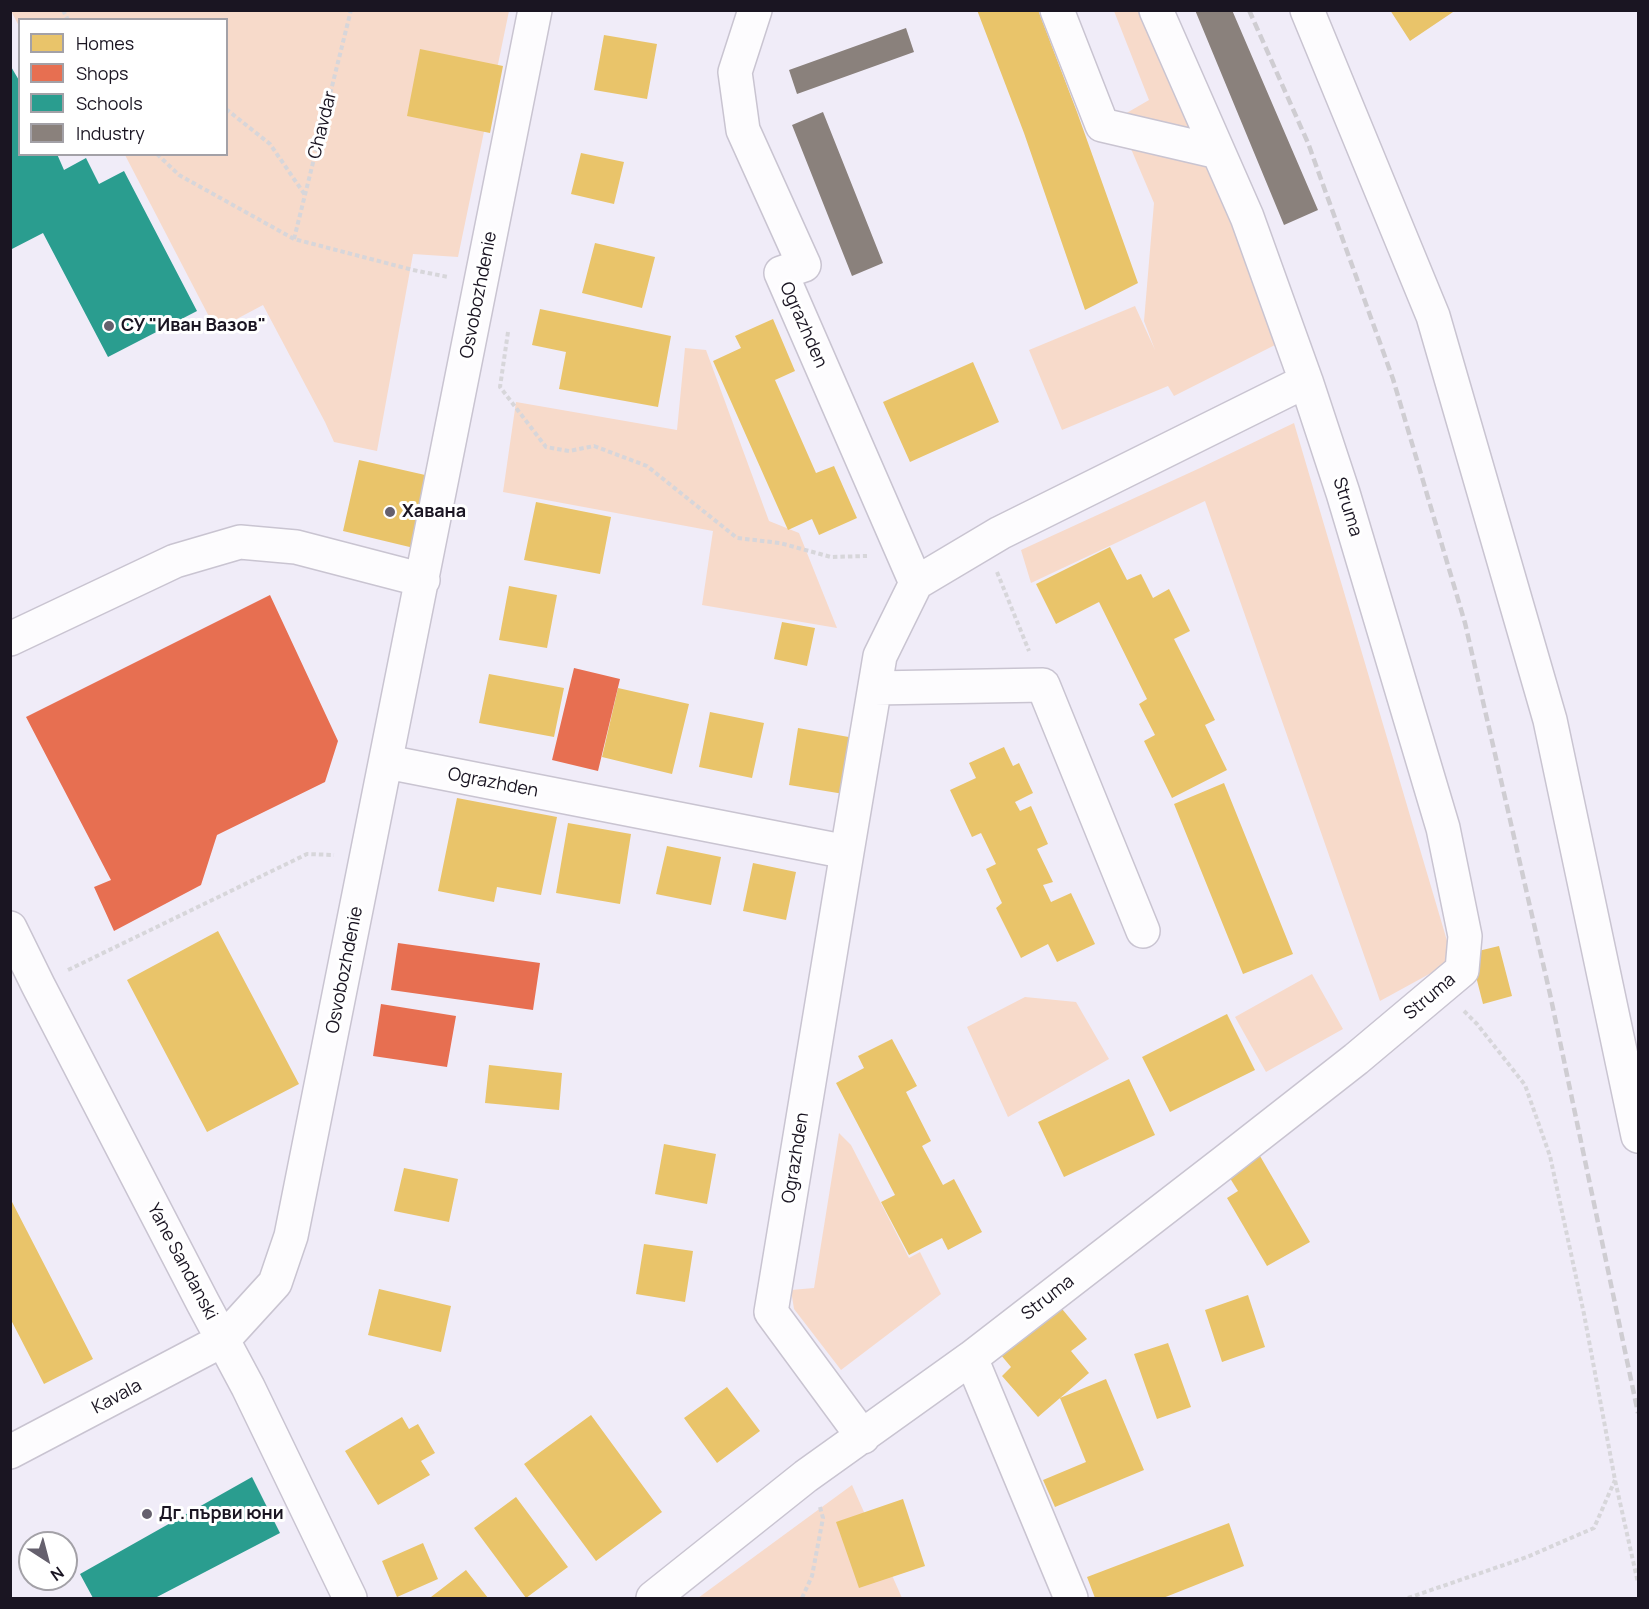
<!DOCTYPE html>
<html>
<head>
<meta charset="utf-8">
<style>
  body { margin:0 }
  #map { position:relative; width:1649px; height:1609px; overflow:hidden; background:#f0ecf8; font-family:Manrope,sans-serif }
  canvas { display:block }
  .frame { position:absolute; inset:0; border:12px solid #1a1522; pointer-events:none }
  .legend { position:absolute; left:18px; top:18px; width:210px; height:138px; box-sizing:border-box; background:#fff; border:2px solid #a3a1a7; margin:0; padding:8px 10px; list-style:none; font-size:18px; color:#1a1522 }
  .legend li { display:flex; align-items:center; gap:12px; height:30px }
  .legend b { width:30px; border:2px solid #a3a1a7 }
  .north { position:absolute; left:18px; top:1531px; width:60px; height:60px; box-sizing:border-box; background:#fff; border:2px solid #a3a1a7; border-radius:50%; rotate:144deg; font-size:16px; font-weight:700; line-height:24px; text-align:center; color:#1a1522 }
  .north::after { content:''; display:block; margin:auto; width:21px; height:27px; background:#65606d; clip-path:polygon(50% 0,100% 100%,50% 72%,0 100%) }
</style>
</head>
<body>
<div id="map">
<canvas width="1649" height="1609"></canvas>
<div class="frame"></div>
<ul class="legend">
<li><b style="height:16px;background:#e9c46a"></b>Homes</li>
<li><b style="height:16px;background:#e76f51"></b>Shops</li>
<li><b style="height:16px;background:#2a9d8f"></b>Schools</li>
<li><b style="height:16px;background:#8a817c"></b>Industry</li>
</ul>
<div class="north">N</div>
</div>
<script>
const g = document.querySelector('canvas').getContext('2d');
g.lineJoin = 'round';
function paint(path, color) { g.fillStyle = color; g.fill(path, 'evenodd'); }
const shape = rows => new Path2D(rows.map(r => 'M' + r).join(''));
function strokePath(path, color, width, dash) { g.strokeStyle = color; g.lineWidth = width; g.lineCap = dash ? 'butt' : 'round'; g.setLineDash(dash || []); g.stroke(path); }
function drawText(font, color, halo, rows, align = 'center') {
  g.font = font + ' Manrope,sans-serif'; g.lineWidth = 6; g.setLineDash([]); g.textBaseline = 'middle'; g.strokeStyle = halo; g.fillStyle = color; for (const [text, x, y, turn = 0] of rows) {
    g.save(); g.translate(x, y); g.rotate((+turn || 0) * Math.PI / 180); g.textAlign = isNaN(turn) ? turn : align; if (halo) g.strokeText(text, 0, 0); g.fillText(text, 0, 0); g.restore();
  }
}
const green = shape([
  [11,11,509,11,458,257,413,254,377,451,334,442,325,422,263,305,216,330,125,155,226,154,226,20,20,20,19,26],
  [1114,11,1148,11,1231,206,1275,345,1174,396,1168,386,1062,430,1029,350,1135,306,1155,350,1144,321,1154,203,1118,118,1149,100],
  [685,348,706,350,769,521,799,533,837,628,702,605,713,531,503,492,516,402,677,430],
  [1294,423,1453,961,1380,1001,1205,501,1031,583,1021,550,1200,468],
  [1312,974,1343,1029,1266,1072,1235,1017],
  [1025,997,1076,1002,1109,1059,1008,1117,967,1027],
  [839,1133,851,1145,909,1258,920,1252,941,1294,841,1370,794,1309,791,1290,814,1288],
  [852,1485,902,1598,698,1598]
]);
const homes = shape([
  [977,10,1038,10,1077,112,1138,283,1085,310,1024,133],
  [1390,10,1456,10,1410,41],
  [604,35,657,44,647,99,594,90],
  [420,49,503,66,490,133,407,116],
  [581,153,624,162,614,204,571,194],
  [595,243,655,257,642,308,582,293],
  [540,309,671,336,658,407,559,389,566,352,532,345],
  [773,319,795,371,775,380,816,473,834,466,857,518,819,535,812,519,788,530,713,361,741,348,735,336],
  [973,362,999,422,910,462,883,402],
  [359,460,434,477,418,549,343,531],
  [536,502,611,517,600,574,524,560],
  [1110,547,1127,580,1141,574,1153,598,1169,589,1190,631,1174,639,1215,720,1205,725,1227,770,1172,798,1144,741,1155,735,1139,704,1147,699,1099,602,1056,624,1036,584],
  [509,586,557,595,547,648,499,640],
  [782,622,815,628,807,666,774,659],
  [489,674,564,688,554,737,479,723],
  [618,688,689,704,672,774,602,757],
  [710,712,764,723,752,778,699,767],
  [798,728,860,739,850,795,789,785],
  [1004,747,1013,766,1019,763,1033,793,1015,802,1020,811,1031,806,1048,844,1037,849,1053,882,1043,885,1051,902,1071,893,1095,944,1057,962,1048,944,1021,958,996,908,1002,903,986,869,996,864,981,833,972,837,950,790,976,778,969,763],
  [1224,783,1293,954,1243,974,1174,804],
  [457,798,557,817,541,895,497,887,494,902,438,891],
  [568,823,631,834,620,904,556,893],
  [667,846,721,857,711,905,656,894],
  [753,863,796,872,786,920,743,911],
  [218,931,299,1084,207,1132,127,980],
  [1499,946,1512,996,1483,1004,1470,953],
  [1227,1014,1255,1070,1170,1112,1142,1057],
  [892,1039,917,1086,906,1092,931,1141,922,1146,943,1185,954,1179,982,1232,948,1250,942,1238,909,1255,881,1202,895,1195,836,1083,864,1068,858,1056],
  [489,1065,562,1073,559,1110,485,1103],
  [1129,1079,1155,1135,1064,1177,1038,1122],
  [664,1144,716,1154,707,1204,655,1194],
  [1260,1156,1310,1242,1267,1266,1227,1198,1238,1191,1228,1175],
  [404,1168,458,1179,449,1222,394,1211],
  [10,1198,93,1359,44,1384,10,1318],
  [644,1244,693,1251,685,1302,636,1294],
  [379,1289,451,1306,441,1352,368,1335],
  [1248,1295,1265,1347,1222,1362,1205,1310],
  [1053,1298,1087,1339,1071,1351,1089,1373,1038,1417,1002,1376,1011,1367,995,1348],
  [1168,1343,1191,1407,1157,1419,1134,1354],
  [1106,1379,1144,1470,1055,1507,1043,1480,1086,1462,1060,1398],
  [727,1387,760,1431,717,1463,684,1418],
  [591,1415,662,1512,596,1561,524,1464],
  [402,1417,409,1429,418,1424,435,1453,421,1461,430,1475,378,1505,345,1451],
  [516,1497,568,1567,526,1598,474,1528],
  [903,1499,925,1566,859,1588,836,1522],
  [1229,1523,1244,1566,1163,1598,1095,1598,1087,1577],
  [423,1543,438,1579,397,1597,382,1561],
  [466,1570,488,1598,432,1598,431,1597]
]);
const shops = shape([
  [270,595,338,741,325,782,217,835,201,885,114,931,94,887,111,880,26,717],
  [574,668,620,679,598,771,552,760],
  [398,943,540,963,533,1010,391,990],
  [381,1004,456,1016,447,1067,373,1056]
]);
const schools = shape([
  [10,65,20,82,20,154,57,154,64,170,86,158,99,184,124,171,197,311,108,357,43,233,10,250],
  [252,1477,280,1533,155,1598,93,1598,80,1574]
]);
const industry = shape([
  [1195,10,1232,10,1318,210,1284,225],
  [906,28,914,52,797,94,789,70],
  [823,112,883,263,852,276,792,125]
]);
const path = shape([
  [63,10,68,20],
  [226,109,270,144,305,195],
  [157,154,179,175,294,239,413,270,448,277],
  [294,239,351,10],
  [508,332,500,387,546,447,569,451,594,446,647,466,737,538,780,543,831,557,867,556],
  [997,572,1029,651],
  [68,970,307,854,334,855],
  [1464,1011,1477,1024,1525,1085,1550,1156,1584,1314,1615,1480,1638,1583],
  [802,1598,812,1576,823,1518,820,1507],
  [1408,1598,1527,1557,1594,1528,1615,1480]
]);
const minor = shape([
  [755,10,735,72,743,130,804,265,781,273,916,583],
  [1057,10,1102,125,1218,152],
  [1307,10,1433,316,1550,720,1638,1136],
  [10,639,175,561,240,542,296,547,423,580],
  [875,688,1043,685,1143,931],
  [387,762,847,852,771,1312,863,1437],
  [847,852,880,656,916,583,1000,533,1306,381],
  [10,928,38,985,203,1303,248,1387,350,1598],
  [971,1358,1071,1598],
  [10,1452,223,1340,275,1283,291,1236,535,10],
  [653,1598,806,1476,971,1358,1227,1160,1356,1059,1462,970,1465,936,1443,828,1343,493,1306,381,1247,217,1156,10]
]);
const rail = shape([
  [1249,10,1308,143,1393,379,1465,623,1550,994,1638,1413]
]);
const markers = [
  [109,326,6,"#65606d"],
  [390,512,6,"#65606d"],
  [147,1514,6,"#65606d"]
];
const streetNames = [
  ["Chavdar",323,125,-76],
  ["Osvobozhdenie",479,295,-79],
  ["Ograzhden",803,325,66],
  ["Struma",1347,507,73],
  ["Ograzhden",493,783,11],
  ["Osvobozhdenie",345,970,-79],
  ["Struma",1430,997,-40],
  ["Ograzhden",796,1158,-81],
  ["Yane Sandanski",182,1262,62],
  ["Struma",1048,1298,-38],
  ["Kavala",117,1397,-28]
];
const poiNames = [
  ["СУ \"Иван Вазов\"",121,326],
  ["Хавана",402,512],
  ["Дг. първи юни",159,1514]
];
paint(green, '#f7daca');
paint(homes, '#e9c46a');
paint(shops, '#e76f51');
paint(schools, '#2a9d8f');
paint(industry, '#8a817c');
strokePath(minor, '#c9c4d1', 36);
strokePath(path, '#d7d6da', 4, [4.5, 3]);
strokePath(minor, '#fdfcfe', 33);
strokePath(rail, '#cfcdd2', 4.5, [9, 4.5]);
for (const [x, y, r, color] of markers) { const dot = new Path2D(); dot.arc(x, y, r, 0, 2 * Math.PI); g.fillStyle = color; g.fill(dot); strokePath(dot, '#fff', 2); }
drawText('18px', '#1a1522', '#fff', streetNames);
drawText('bold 18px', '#1a1522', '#fff', poiNames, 'left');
</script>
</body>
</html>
